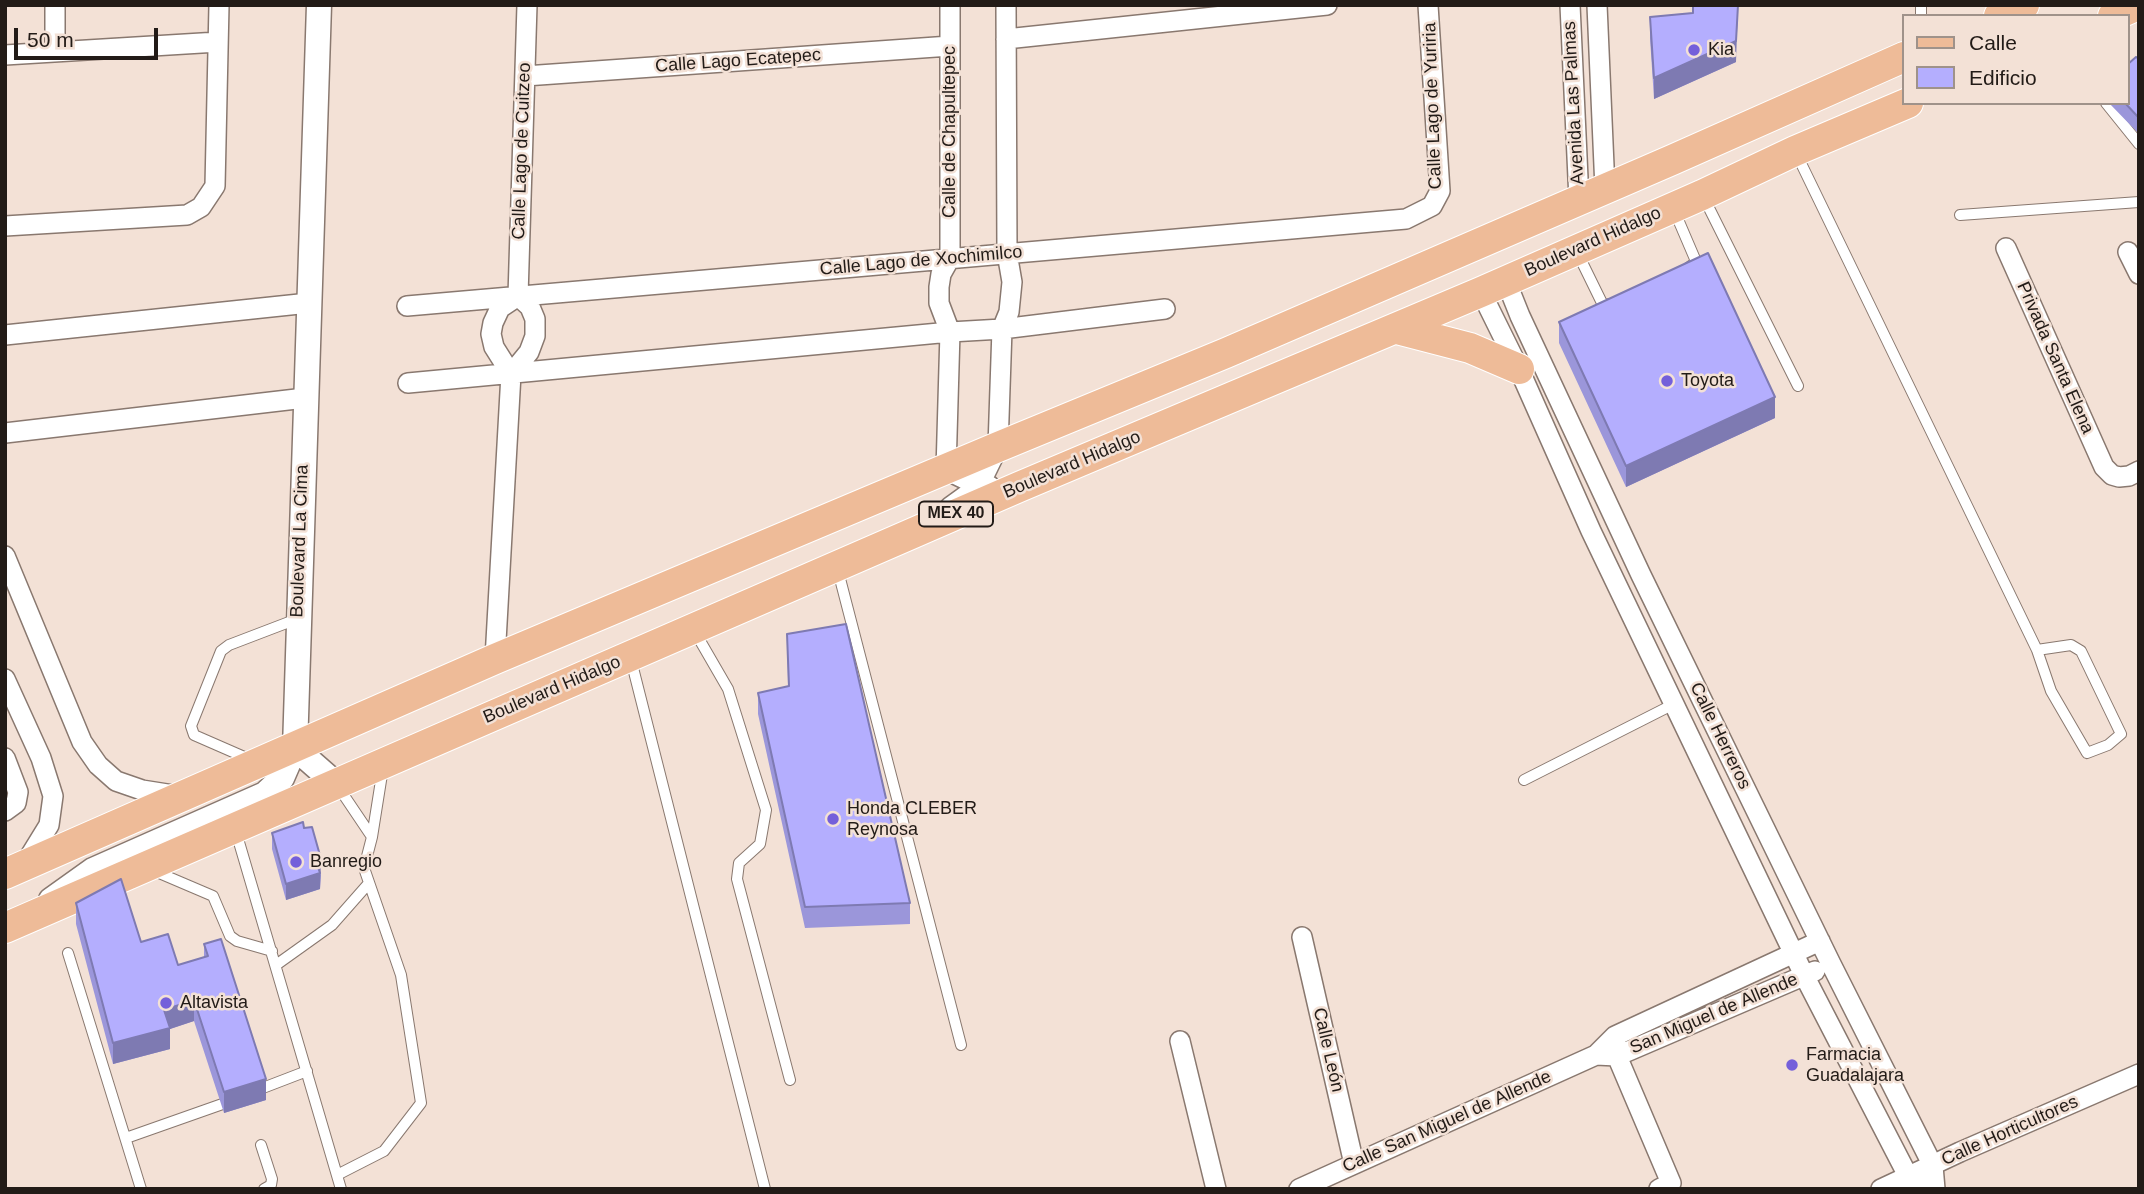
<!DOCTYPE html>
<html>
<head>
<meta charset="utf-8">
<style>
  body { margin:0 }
  #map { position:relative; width:2144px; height:1194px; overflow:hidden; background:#f3e1d6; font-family:Helvetica,sans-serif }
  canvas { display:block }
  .frame { position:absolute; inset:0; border:7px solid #221b17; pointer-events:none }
  .legend { position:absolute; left:1902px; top:14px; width:228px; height:91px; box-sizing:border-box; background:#f3e1d6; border:2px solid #9f928a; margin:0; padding:9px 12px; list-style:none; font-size:21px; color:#221b17 }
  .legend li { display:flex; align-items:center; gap:14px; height:35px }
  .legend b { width:35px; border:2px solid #9f928a }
  .scale { position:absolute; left:14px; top:28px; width:144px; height:32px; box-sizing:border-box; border:4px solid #221b17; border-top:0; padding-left:9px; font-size:21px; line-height:24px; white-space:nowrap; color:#221b17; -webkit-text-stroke:5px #f3e1d6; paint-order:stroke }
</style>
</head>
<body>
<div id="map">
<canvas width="2144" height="1194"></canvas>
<div class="frame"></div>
<ul class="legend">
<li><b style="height:9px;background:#eebb98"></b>Calle</li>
<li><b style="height:19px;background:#b4aefe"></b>Edificio</li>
</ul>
<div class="scale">50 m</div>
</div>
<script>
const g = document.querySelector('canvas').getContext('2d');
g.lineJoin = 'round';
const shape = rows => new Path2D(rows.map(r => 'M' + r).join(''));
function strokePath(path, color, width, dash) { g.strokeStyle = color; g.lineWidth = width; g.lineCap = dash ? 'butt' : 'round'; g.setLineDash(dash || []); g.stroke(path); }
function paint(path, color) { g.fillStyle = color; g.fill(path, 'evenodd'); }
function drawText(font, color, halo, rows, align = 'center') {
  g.font = font + ' Helvetica,sans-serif'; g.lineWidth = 5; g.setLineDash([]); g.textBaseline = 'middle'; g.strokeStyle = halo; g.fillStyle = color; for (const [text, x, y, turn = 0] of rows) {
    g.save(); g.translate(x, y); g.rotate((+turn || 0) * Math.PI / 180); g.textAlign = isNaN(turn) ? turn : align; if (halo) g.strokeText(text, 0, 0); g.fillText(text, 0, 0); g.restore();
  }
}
const service = shape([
  [1921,5,1921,16],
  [2106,103,2139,144],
  [1797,155,2037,650,2051,691,2087,753,2108,745,2121,734,2081,651,2071,645,2037,650],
  [1704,198,1798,386],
  [1674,210,1695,259,1695,263,1688,268],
  [1960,215,2139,202],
  [1578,254,1603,305,1611,304],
  [838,571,961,1045],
  [695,632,728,689,766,810,760,844,739,863,737,879,790,1080],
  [631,660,765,1189],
  [249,759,194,735,191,726,221,651,229,645,297,619],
  [1524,780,1674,704],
  [339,788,372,837],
  [236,832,341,1189],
  [152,870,213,896,230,936,237,941,272,951],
  [68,953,141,1189],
  [276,965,332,925,369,883],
  [255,1091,307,1071],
  [126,1138,231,1101],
  [261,1145,272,1179,271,1185,264,1189],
  [337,1175,384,1151,421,1103,401,975,364,868,372,837,383,768]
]);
const minor = shape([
  [950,5,950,258,941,274,939,287,939,303,950,332,946,470,979,486,990,486],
  [1570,5,1579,200],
  [1597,5,1605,189],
  [1006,39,1327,5],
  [55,52,55,5],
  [5,55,218,42],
  [525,76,950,46],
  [5,226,187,215,201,207,215,186,219,5],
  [2006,248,2104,467,2112,475,2119,477,2129,476,2139,471],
  [2128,252,2139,274],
  [1506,281,1520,316,1641,575,1831,964,1933,1166,1935,1189],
  [1481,292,1519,369,1591,531,1804,975,1908,1176,1924,1189],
  [518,296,527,5],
  [407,306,1406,219,1432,206,1440,191,1428,5],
  [5,335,309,303],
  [511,374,529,352,535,336,535,319,530,307,518,296],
  [408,383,950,332,1002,329,1165,309],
  [5,433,305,398],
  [950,507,979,486,998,447,1002,329,1009,312,1012,282,1007,253,1006,5],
  [5,556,82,742,98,765,116,781,142,790,180,796],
  [495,659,511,374,494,347,491,334,493,323,500,308,518,296],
  [5,679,41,758,53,796,49,825,25,864],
  [5,758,18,792,16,803,5,811],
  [1302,937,1354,1164],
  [1180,1041,1216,1189],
  [1616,1044,1617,1056,1671,1183,1659,1189],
  [1596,1055,1617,1056,1815,971],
  [1299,1189,1596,1055,1615,1036,1820,941],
  [1881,1189,1960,1152,2139,1074]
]);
const tertiary = shape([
  [295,748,336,784],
  [51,900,93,870,265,794,282,778,295,748,319,5]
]);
const primary = shape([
  [1999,16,2024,5],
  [2113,16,2138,5],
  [1397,329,1470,348,1519,369],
  [5,874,495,659,998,447,1226,353,1672,160,1904,57],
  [5,928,1019,487,1481,292,1702,195,1795,151,1908,103]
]);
const wall = shape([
  [1650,17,1736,62,1654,99,1650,38],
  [2139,59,2139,134,2109,103,2128,103],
  [1559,322,1775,418,1626,487,1559,343],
  [787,634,910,903,910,924,805,928,758,714,758,693,788,686],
  [304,828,321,875,320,889,286,900,272,849,272,833],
  [76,903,178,965,204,957,204,944,266,1100,224,1113,194,1021,170,1029,170,1049,113,1064,76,924]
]);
const shadedWall = shape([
  [1738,5,1736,62,1654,99,1654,78],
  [1775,397,1775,418,1626,487,1626,466],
  [321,859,320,889,286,900,286,884,316,861],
  [194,1000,194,1021,170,1029,170,1049,113,1064,113,1043,164,1010],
  [266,1079,266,1100,224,1113,224,1092]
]);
const building = shape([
  [1693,5,1738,5,1736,41,1654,78,1650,17,1693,13,1693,5],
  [2136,57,2139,59,2139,118,2125,103,2128,103,2128,64,2136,57],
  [1708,253,1775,397,1626,466,1559,322,1708,253],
  [846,624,910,903,805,907,758,693,789,686,787,634,846,624],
  [303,822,304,828,312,827,321,859,316,861,320,873,286,884,272,833,303,822],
  [121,879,141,942,168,934,178,965,208,956,204,944,221,939,266,1079,224,1092,194,1000,164,1010,170,1028,113,1043,76,903,121,879]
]);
const markers = [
  [1694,50,7,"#745fda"],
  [1667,381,7,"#745fda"],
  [833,819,7,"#745fda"],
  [296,862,7,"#745fda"],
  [166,1003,7,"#745fda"],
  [1792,1065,7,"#745fda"]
];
const shields = [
  [956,514,74]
];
const shieldNames = [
  ["MEX 40",956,514]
];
const poiNames = [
  ["Kia",1708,50],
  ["Toyota",1681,381],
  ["Honda CLEBER",847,809],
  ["Reynosa",847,830],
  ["Banregio",310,862],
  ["Altavista",180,1003],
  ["Farmacia",1806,1055],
  ["Guadalajara",1806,1076]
];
const streetNames = [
  ["Calle Lago Ecatepec",738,61,-4],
  ["Avenida Las Palmas",1574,103,-93],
  ["Calle Lago de Yuriria",1433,106,-92],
  ["Calle de Chapultepec",950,132,-90],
  ["Calle Lago de Cuitzeo",522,151,-88],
  ["Boulevard Hidalgo",1593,242,-24],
  ["Calle Lago de Xochimilco",921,261,-5],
  ["Privada Santa Elena",2055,358,66],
  ["Boulevard Hidalgo",1072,465,-23],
  ["Boulevard La Cima",300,541,-88],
  ["Boulevard Hidalgo",552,690,-23],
  ["Calle Herreros",1720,736,64],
  ["San Miguel de Allende",1714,1014,-23],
  ["Calle León",1328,1050,77],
  ["Calle San Miguel de Allende",1447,1122,-24],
  ["Calle Horticultores",2010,1131,-24]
];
strokePath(service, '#89786f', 12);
strokePath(minor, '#89786f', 22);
strokePath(tertiary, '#89786f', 27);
strokePath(primary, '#fff', 32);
strokePath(service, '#fff', 10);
strokePath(minor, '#fff', 19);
strokePath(tertiary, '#fff', 24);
strokePath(primary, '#eebb98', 30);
paint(wall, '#9b96da');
paint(shadedWall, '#7e7ab2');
paint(building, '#b4aefe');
strokePath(building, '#7e7ab2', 2);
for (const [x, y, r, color] of markers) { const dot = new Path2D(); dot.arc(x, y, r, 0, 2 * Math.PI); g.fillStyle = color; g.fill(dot); strokePath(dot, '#f3e1d6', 2.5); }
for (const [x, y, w] of shields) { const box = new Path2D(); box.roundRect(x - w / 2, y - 12.5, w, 25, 5); g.fillStyle = '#f3e1d6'; g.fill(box); strokePath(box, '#221b17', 2); }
drawText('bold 16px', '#221b17', null, shieldNames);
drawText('18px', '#221b17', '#f3e1d6', poiNames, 'left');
drawText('18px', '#221b17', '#f3e1d6', streetNames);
</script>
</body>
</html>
